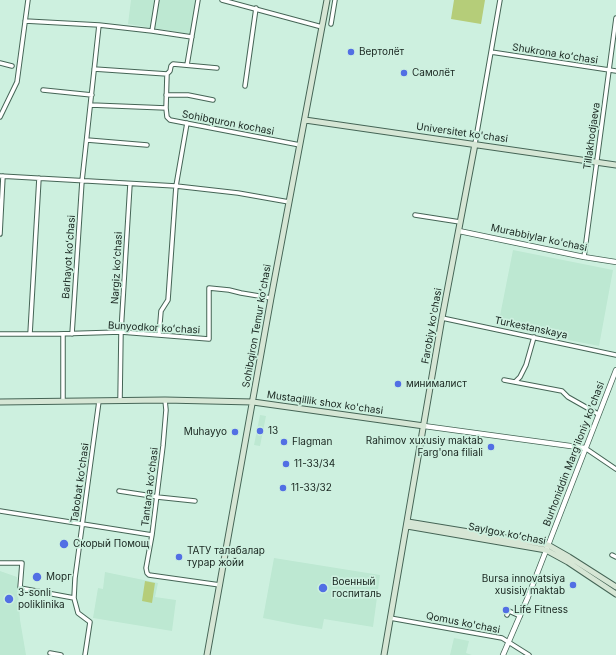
<!DOCTYPE html>
<html>
<head>
<meta charset="utf-8">
<style>
  body { margin:0 }
  canvas { display:block; background:#cdf0df }
</style>
</head>
<body>
<canvas width="616" height="655"></canvas>
<script>
const g = document.querySelector('canvas').getContext('2d');
g.lineJoin = 'round';
function paint(path, color) { g.fillStyle = color; g.fill(path, 'evenodd'); }
const shape = rows => new Path2D(rows.map(r => 'M' + r).join(''));
function strokePath(path, color, width, dash) { g.strokeStyle = color; g.lineWidth = width; g.lineCap = dash ? 'butt' : 'round'; g.setLineDash(dash || []); g.stroke(path); }
function drawText(font, color, halo, rows, align = 'center') {
  g.font = font + ' Inter,sans-serif'; g.lineWidth = 3.5; g.setLineDash([]); g.textBaseline = 'middle'; g.strokeStyle = halo; g.fillStyle = color; for (const [text, x, y, turn = 0] of rows) {
    g.save(); g.translate(x, y); g.rotate((+turn || 0) * Math.PI / 180); g.textAlign = isNaN(turn) ? turn : align; if (halo) g.strokeText(text, 0, 0); g.fillText(text, 0, 0); g.restore();
  }
}
const built = shape([
  [131,0,196,0,190,34,128,24],
  [513,250,613,270,599,346,498,326],
  [260,415,266,416,260,446,254,445],
  [274,558,380,575,373,627,324,619,322,629,298,625,263,618],
  [0,571,17,577,20,620,26,655,0,655],
  [105,572,158,583,155,597,176,600,172,631,93,618,98,588,103,589],
  [454,638,469,641,466,653,472,655,450,655]
]);
const green = shape([
  [454,0,485,0,481,24,451,19],
  [145,581,155,583,152,603,142,601]
]);
const minor = shape([
  [157,0,152,31,192,37],
  [222,0,322,27],
  [25,21,99,25,82,181,72,334],
  [331,24,335,0],
  [99,25,152,31],
  [491,52,616,71],
  [0,63,12,66],
  [187,65,198,0],
  [94,69,167,74,170,71,171,66,173,64,217,68],
  [245,86,256,8],
  [43,90,92,95],
  [166,95,188,95,213,100],
  [91,105,166,108,167,117,170,120,300,145],
  [166,108,167,74],
  [0,117,17,82,28,0],
  [87,140,147,145],
  [475,144,500,0],
  [0,176,176,186,238,193,289,202],
  [415,215,460,222],
  [0,234,3,176],
  [584,257,616,18],
  [442,318,616,355],
  [0,334,56,334,121,332,209,339,209,288,229,290,241,293,271,298],
  [30,334,39,178],
  [159,335,161,311,168,300,176,186,187,123],
  [504,380,562,391,568,397,598,414],
  [515,382,520,377,526,365,534,337],
  [165,400,166,410,163,446,152,535,146,568,147,573,149,575,220,585],
  [63,401,63,334],
  [120,401,121,332,130,184],
  [585,448,616,469],
  [119,491,152,496,157,497,195,501],
  [0,511,152,535],
  [612,555,616,557],
  [0,563,22,563,20,588,74,598],
  [507,615,509,611,520,616],
  [390,618,502,638,529,655],
  [50,653,61,655],
  [85,655,90,622,78,613,74,598,75,578,99,401]
]);
const tertiary = shape([
  [459,231,584,257,616,262],
  [424,426,585,448],
  [503,655,528,597,616,370]
]);
const secondary = shape([
  [305,120,616,165],
  [0,402,165,400,253,402,424,426],
  [408,522,548,545,569,557,616,587],
  [407,526,546,550,568,562,616,594],
  [207,655,271,298,327,0],
  [384,655,442,318,475,144]
]);
const markers = [
  [351,52,4,"#526fe4"],
  [404,73,4,"#526fe4"],
  [398,384,4,"#526fe4"],
  [260,431,4,"#526fe4"],
  [235,432,4,"#526fe4"],
  [284,442,4,"#526fe4"],
  [491,447,4,"#526fe4"],
  [286,464,4,"#526fe4"],
  [283,488,4,"#526fe4"],
  [64,544,5,"#526fe4"],
  [179,557,4,"#526fe4"],
  [37,577,5,"#526fe4"],
  [573,585,4,"#526fe4"],
  [323,588,5,"#526fe4"],
  [9,599,5,"#526fe4"],
  [506,610,4,"#526fe4"]
];
const poiNames = [
  ["Вертолёт",359,52],
  ["Самолёт",412,73],
  ["минималист",406,384],
  ["13",268,431],
  ["Muhayyo",227,432,"right"],
  ["Rahimov xuxusiy maktab",483,441,"right"],
  ["Farg'ona filiali",483,453,"right"],
  ["Flagman",292,442],
  ["11-33/34",294,464],
  ["11-33/32",291,488],
  ["Скорый Помощ",73,544],
  ["ТАТУ талабалар",187,551],
  ["турар жойи",187,563],
  ["Морг",46,577],
  ["Bursa innovatsiya",565,579,"right"],
  ["xusisiy maktab",565,591,"right"],
  ["Военный",332,582],
  ["госпиталь",332,594],
  ["3-sonli",18,593],
  ["poliklinika",18,605],
  ["Life Fitness",514,610]
];
const streetNames = [
  ["Shukrona koʻchasi",555,54,9],
  ["Sohibquron kochasi",228,123,11],
  ["Universitet ko'chasi",462,133,8],
  ["Tillakhodjaeva",592,136,-82],
  ["Murabbiylar ko'chasi",539,238,12],
  ["Barhayot koʻchasi",69,257,-86],
  ["Nargiz koʻchasi",117,268,-87],
  ["Sohibqiron Temur koʻchasi",257,326,-80],
  ["Farobiy ko'chasi",432,326,-80],
  ["Bunyodkor koʻchasi",154,328,3],
  ["Turkestanskaya",531,328,12],
  ["Mustaqillik shox ko'chasi",325,403,8],
  ["Burhoniddin Marg'iloniy ko'chasi",574,454,-69],
  ["Tabobat koʻchasi",80,483,-82],
  ["Tantana koʻchasi",150,487,-83],
  ["Saylgox koʻchasi",507,534,11],
  ["Qomus ko'chasi",463,623,11]
];
paint(built, '#bde8d2');
paint(green, '#b5cd79');
strokePath(minor, '#456556', 5.5);
strokePath(tertiary, '#456556', 6);
strokePath(secondary, '#456556', 7);
strokePath(minor, '#fff', 3.5);
strokePath(tertiary, '#fff', 4.5);
strokePath(secondary, '#d6e6d5', 5);
for (const [x, y, r, color] of markers) { const dot = new Path2D(); dot.arc(x, y, r, 0, 2 * Math.PI); g.fillStyle = color; g.fill(dot); strokePath(dot, '#cdf0df', 1.5); }
drawText('10px', '#18251f', '#cdf0df', poiNames, 'left');
drawText('10px', '#18251f', '#cdf0df', streetNames);
</script>
</body>
</html>
